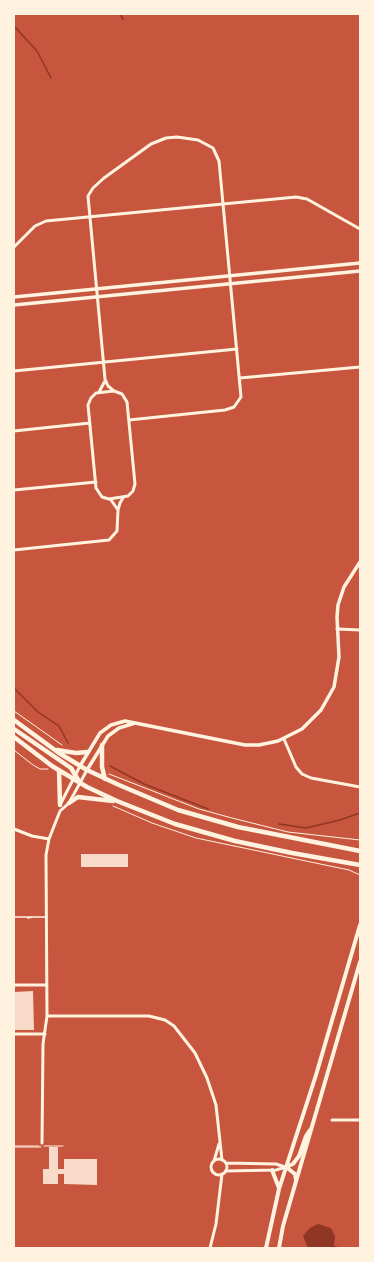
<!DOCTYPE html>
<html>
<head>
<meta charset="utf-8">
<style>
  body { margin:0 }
  #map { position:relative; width:374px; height:1262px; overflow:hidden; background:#c8553d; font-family:Spectral,serif }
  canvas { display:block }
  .frame { position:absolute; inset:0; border:15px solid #fff3e0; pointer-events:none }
</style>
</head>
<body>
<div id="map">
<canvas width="374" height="1262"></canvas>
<div class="frame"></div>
</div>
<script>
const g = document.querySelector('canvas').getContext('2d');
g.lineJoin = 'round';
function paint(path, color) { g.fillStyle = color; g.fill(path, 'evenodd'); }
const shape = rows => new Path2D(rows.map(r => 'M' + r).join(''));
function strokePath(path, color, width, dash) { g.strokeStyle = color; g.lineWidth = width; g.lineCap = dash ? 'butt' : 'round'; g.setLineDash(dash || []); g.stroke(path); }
const water = shape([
  [318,1224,331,1228,335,1236,334,1246,344,1248,308,1248,303,1236,310,1228]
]);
const stream = shape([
  [120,14,123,19],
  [14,26,37,51,51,78],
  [14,688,38,712,59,726,68,743],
  [110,766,144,784,208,809],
  [279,824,306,828,340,820,360,813]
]);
const building = shape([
  [81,854,128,854,128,867,81,867],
  [33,991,34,1030,14,1030,14,992],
  [49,1147,58,1147,58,1169,64,1169,64,1159,97,1159,97,1185,64,1184,64,1174,58,1174,58,1184,43,1184,43,1169,49,1169]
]);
const path = shape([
  [14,711,62,745],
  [14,750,33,765,40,769,48,769],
  [109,774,199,809,232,818,288,832,360,840],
  [113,806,152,823,196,838,349,870,360,875],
  [14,1146,39,1146],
  [44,1146,63,1146],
  [14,1147,41,1147]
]);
const service = shape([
  [14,917,46,917],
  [27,917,28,918,33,917]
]);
const minor = shape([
  [14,247,35,226,46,221,296,197,307,199,360,229],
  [14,371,237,349],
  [240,378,360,367],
  [114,391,108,386,105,379,88,196,93,188,104,178,151,144,166,138,177,137,198,140,213,148,219,161,241,397,234,407,225,410,129,420],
  [114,391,122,394,127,402,135,484,133,491,128,496,109,499,102,497,96,488,88,405,91,398,96,393,114,391],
  [99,392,105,381],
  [14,431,90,423],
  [14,490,96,482],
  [111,500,118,510],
  [14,550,109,540,117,531,118,510,120,503,123,498],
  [337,629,360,630],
  [284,739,296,767,302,774,311,778,360,787],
  [61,803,80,766],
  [14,829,32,836,49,839],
  [14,985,47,985],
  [47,1016,149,1016,165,1020,174,1026,195,1053,207,1078,216,1105,222,1160],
  [14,1034,45,1034],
  [332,1120,360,1120],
  [42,1143,43,1044,47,1016,46,855,49,839,60,811,69,803,87,770],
  '211 1167a8 8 0 1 1 16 0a8 8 0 1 1-16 0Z',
  [214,1161,219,1144],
  [226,1163,276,1164,285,1167],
  [226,1171,276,1170,286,1167],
  [210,1248,216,1224,222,1174]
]);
const tertiary = shape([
  [14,297,360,263],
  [14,305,360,271],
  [80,766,100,733,111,725,125,721,245,745,259,745,278,741,302,729,321,710,334,687,339,657,337,617,338,605,344,587,360,562],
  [87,770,108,736,119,728,135,723]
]);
const secondary = shape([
  [286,1167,293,1164,299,1156,306,1136,310,1130],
  [286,1167,295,1174,296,1180],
  [272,1170,279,1188],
  [266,1248,279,1189,316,1075,360,925],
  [279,1248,283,1226,360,962]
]);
const primary = shape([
  [14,720,59,753,87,770,119,785,178,810,238,827,360,851],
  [14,729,71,768,80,783],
  [14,737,52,766,87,787,117,801,175,824,235,841,292,853,360,865],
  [102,745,102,767,105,779],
  [57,750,76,753,88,752],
  [59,770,60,805],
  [69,803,78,797,113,801]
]);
paint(water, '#8f3625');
strokePath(stream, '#8f3625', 1.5);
paint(building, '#f7dbc8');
strokePath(path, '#fff3e0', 1);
strokePath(service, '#fff3e0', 1.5);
strokePath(minor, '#fff3e0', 3);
strokePath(tertiary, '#fff3e0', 3.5);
strokePath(secondary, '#fff3e0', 4);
strokePath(primary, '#fff3e0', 4.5);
</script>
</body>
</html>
